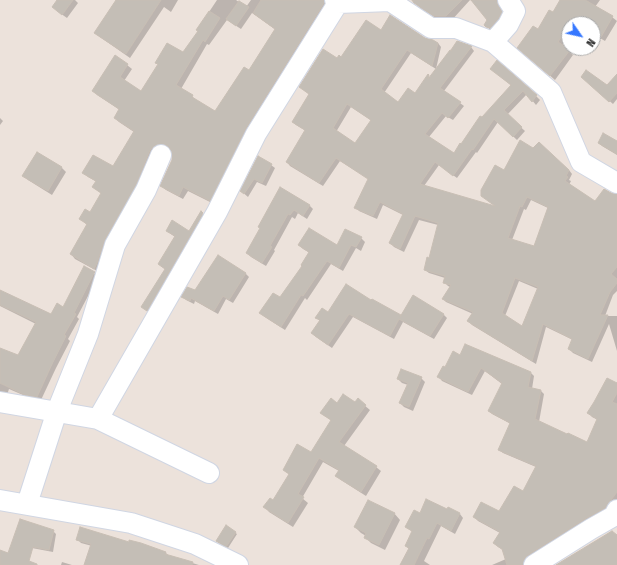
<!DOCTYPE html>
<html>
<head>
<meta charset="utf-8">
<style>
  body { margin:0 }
  #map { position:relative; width:617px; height:565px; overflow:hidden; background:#ece2db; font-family:"Fira Sans Condensed",sans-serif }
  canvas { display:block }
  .north { position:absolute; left:561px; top:16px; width:40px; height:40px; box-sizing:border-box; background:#fff; border:1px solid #a9a9a9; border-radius:50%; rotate:124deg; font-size:11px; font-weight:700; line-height:16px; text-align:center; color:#292929 }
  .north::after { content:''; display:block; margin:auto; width:14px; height:18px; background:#3577ff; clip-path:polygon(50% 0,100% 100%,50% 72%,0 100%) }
</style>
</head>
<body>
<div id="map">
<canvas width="617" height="565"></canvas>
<div class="north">N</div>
</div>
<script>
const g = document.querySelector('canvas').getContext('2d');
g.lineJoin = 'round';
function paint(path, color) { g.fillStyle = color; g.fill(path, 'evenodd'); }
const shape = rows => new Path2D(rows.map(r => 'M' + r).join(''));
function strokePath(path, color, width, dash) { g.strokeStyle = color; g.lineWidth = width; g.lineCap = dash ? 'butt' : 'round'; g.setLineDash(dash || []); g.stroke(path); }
const shadow = shape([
  [58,0,75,0,78,3,67,18,57,11],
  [118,0,178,0,171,12,164,7,130,58,100,37,95,33],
  [217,0,236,0,246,7,251,0,329,0,214,204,188,191,183,199,166,190,161,186,173,160,172,149,164,148,99,272,75,259,71,254,87,225,80,218,90,213,102,194,93,187,97,182,88,177,84,173,113,168,134,132,119,122,115,118,120,110,97,95,93,90,127,65,132,69,124,81,141,92,183,53,199,32,197,30],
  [252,13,276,30,249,72,215,113,196,101,192,96,181,89,207,44,209,45,227,20,241,29],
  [413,0,470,0,451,21,440,21,420,8],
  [472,0,502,0,501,6,502,11,506,17,492,31,485,25,489,20],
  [562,0,600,0,595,7,612,17,617,21,605,41,593,34,593,24,569,24,569,35,562,46,573,55,555,80,523,52,538,31,554,14],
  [381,31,424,39,438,43,441,47,436,69,411,53,384,93,398,103,415,94,428,76,431,78,471,47,474,51,444,91,464,106,453,120,446,116,429,137,454,154,482,118,512,86,491,69,536,96,540,100,536,105,527,94,507,115,525,131,517,140,498,122,477,153,476,152,457,178,439,165,424,186,497,208,504,172,569,170,572,174,569,180,571,181,569,185,595,203,617,200,617,291,613,295,605,316,617,316,617,351,609,324,592,362,573,353,569,349,573,340,546,327,536,364,472,325,468,321,473,314,446,302,443,299,450,287,448,286,444,282,445,278,429,273,425,270,430,259,438,225,419,220,404,252,394,247,390,243,403,215,383,205,377,219,359,211,356,207,369,179,340,161,323,186,290,166,287,162,306,131,296,125,293,122,310,95,300,87,338,59,342,58],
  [351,107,372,121,356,145,336,132],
  [531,200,548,208,534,247,512,240,524,209,526,210],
  [519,281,538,289,522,328,505,316],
  [582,77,607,87,617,82,617,99,613,104],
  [0,118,3,121,0,125],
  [617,142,617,155,602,146,599,143],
  [37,153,62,168,66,172,52,195,28,180,24,176],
  [258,158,271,165,275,168,266,186,257,182,248,197,241,191],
  [280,189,309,205,313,209,307,219,298,213,295,219,292,217,274,250,275,251,266,266,251,257,247,253,261,229],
  [203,214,207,218,151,314,143,307,166,270,159,264,175,237,167,231,189,232],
  [361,238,365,242,361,251,356,248,343,271,331,264,307,300,305,298,285,330,265,317,261,313,281,299,303,266,310,253,303,249,299,245,337,246],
  [94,273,98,277,77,317,79,319,68,339,70,341,56,368,41,400,30,398,9,389,7,395,0,395,0,349,19,356,36,324,0,306,0,291,51,315,63,308],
  [245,273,249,277,233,303,226,299,218,314,195,301,194,304,186,300,183,297],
  [371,302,401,316,443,314,447,318,434,339,403,322,394,339,353,317,332,348,316,337,312,333,320,321,317,318],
  [461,356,530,372,534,376,532,389,541,391,544,394,539,422,568,436,588,443,598,420,592,417,589,413,617,382,617,503,527,565,492,565,513,556,498,547,494,543,500,533,478,521,474,517,500,513,523,492,536,467,503,453,499,450,511,424,492,414,489,411,502,384,485,371,472,395,442,381,439,377,446,369],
  [421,378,425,382,413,411,404,407,400,403,408,385,402,383,398,379],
  [358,400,370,410,344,446,376,467,381,471,366,496,341,480,337,476,339,471,323,462,302,498,308,503,293,527,269,512,265,507,273,501,290,475,284,470,312,454,332,421,321,413,338,404,355,404],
  [448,508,460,514,463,518,455,534,441,526,424,561,430,565,401,565,409,549,406,546,413,532,406,527,420,514,447,511],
  [394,513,400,520,385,550,371,543,365,537,366,536,361,533,355,527],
  [227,527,237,534,228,548,219,543],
  [53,531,56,534,53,552,16,545],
  [77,539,165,552,169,556,199,565,85,565,92,546,81,543],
  [62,562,72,565,61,565]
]);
const building = shape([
  [57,0,73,0,62,15,52,7,57,0],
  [116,0,161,0,126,54,94,33,116,0],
  [261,0,324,0,324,3,246,128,210,201,183,187,179,196,160,186,172,160,172,154,170,148,166,145,159,144,154,146,150,150,136,185,105,239,97,263,94,269,70,254,87,224,79,219,85,209,90,212,101,193,92,187,96,181,82,173,93,155,113,166,134,131,114,118,119,109,92,91,115,55,128,64,120,77,141,91,158,64,155,63,167,43,183,52,198,31,196,30,209,11,220,18,205,42,203,40,176,85,193,95,192,97,215,111,244,67,249,70,275,29,253,13,261,0],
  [412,0,462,0,446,16,434,16,414,3,412,0],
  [471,0,497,0,498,6,502,12,498,19,490,28,486,27,484,25,487,20,471,0],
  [560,0,585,0,613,16,601,37,593,33,593,24,569,24,558,42,570,50,550,76,517,48,533,26,538,29,549,10,553,12,560,0],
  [239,1,249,7,236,26,226,19,239,1],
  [390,15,425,38,433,40,438,43,432,66,407,50,381,89,398,102,408,88,415,93,428,74,429,75,428,79,450,50,452,51,451,50,457,41,472,46,440,88,461,102,448,118,442,113,425,134,454,153,460,143,461,144,480,116,482,117,511,85,490,69,497,60,537,95,532,102,523,91,504,110,522,127,513,137,494,119,473,150,472,149,453,176,435,162,420,184,495,206,481,196,481,190,495,165,504,170,520,140,533,148,539,142,569,170,566,176,568,177,565,181,595,201,604,189,611,193,617,194,617,267,611,274,617,279,617,283,610,292,600,315,608,315,588,359,568,349,572,339,543,324,532,361,467,321,473,312,442,299,451,285,443,283,445,276,424,270,427,257,429,258,438,223,415,216,400,249,389,243,403,214,380,202,373,216,354,208,368,179,336,158,319,183,286,162,305,130,292,122,309,94,299,87,323,49,337,58,339,55,341,57,366,20,381,30,390,15],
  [347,104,371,120,355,143,333,128,347,104],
  [527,197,548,207,534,246,508,238,520,206,522,207,527,197],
  [515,278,538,287,522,326,502,313,515,278],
  [586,70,607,85,617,74,617,93,609,102,581,77,586,70],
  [603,133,617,141,617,154,598,143,603,133],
  [37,152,62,167,48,191,22,176,37,152],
  [258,156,272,164,262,183,254,179,244,194,240,191,258,156],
  [280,187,310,205,303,216,294,210,290,215,288,214,270,246,272,247,262,263,246,253,260,228,258,227,280,187],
  [201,211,203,213,147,311,141,307,165,269,158,264,175,236,166,231,172,220,189,231,201,211],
  [309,228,337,245,345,229,362,237,356,247,351,245,339,268,327,261,303,296,301,295,281,327,259,313,273,293,280,297,302,266,301,265,309,252,298,245,309,228],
  [218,255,246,273,229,300,223,296,214,311,191,298,190,301,181,297,187,287,195,290,218,255],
  [84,266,95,272,94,273,74,313,76,314,64,335,66,336,52,364,37,397,25,395,0,383,0,348,18,355,36,322,0,305,0,290,51,314,57,303,63,307,84,266],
  [346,284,371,300,372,299,401,315,400,317,413,295,444,314,430,336,399,319,390,336,349,314,328,345,311,333,320,320,315,318,322,308,328,312,346,284],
  [465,344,531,372,528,387,541,390,535,419,567,434,568,433,587,442,597,419,587,413,594,402,607,378,617,383,617,393,612,402,617,404,617,492,605,508,585,519,528,555,524,559,523,565,507,565,502,549,493,543,500,532,473,517,481,502,499,511,514,486,523,491,536,466,498,450,510,423,488,411,502,383,481,368,468,392,437,377,443,366,445,367,453,351,460,355,465,344],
  [401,369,422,377,409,407,399,403,408,383,397,379,401,369],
  [343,394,355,402,358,398,366,405,339,442,377,466,361,492,335,476,339,470,319,458,298,494,304,497,288,523,263,507,270,498,273,500,289,474,283,470,297,444,311,452,331,420,320,413,331,398,337,403,343,394],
  [426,499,447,509,448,507,460,513,451,531,437,523,429,539,427,538,414,565,400,565,409,548,405,546,412,531,405,527,414,510,420,513,426,499],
  [368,500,395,513,379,545,364,538,366,533,354,527,368,500],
  [20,519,54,530,49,550,33,547,29,561,37,564,37,565,0,565,0,550,8,553,20,519],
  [226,525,236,532,226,547,216,541,226,525],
  [80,527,129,542,129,540,141,543,166,552,165,554,193,562,192,565,84,565,91,544,76,540,80,527],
  [612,531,617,535,617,565,556,565,612,531]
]);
const minor = shape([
  [335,0,338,3,390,1,431,28,456,28,493,42,551,92,581,162,617,183],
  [493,42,508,25,515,11,508,0],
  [0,402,98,419,209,473],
  [98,419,217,212,256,134,338,3],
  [0,500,131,523,195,544,238,565],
  [27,504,57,411,88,334,115,245,146,190,161,155],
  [534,565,591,529,614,516,617,510]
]);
paint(shadow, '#0003');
paint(building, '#c4beb6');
strokePath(building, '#c8beb4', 1);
strokePath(minor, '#d0d6e3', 22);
strokePath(minor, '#fff', 20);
</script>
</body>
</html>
